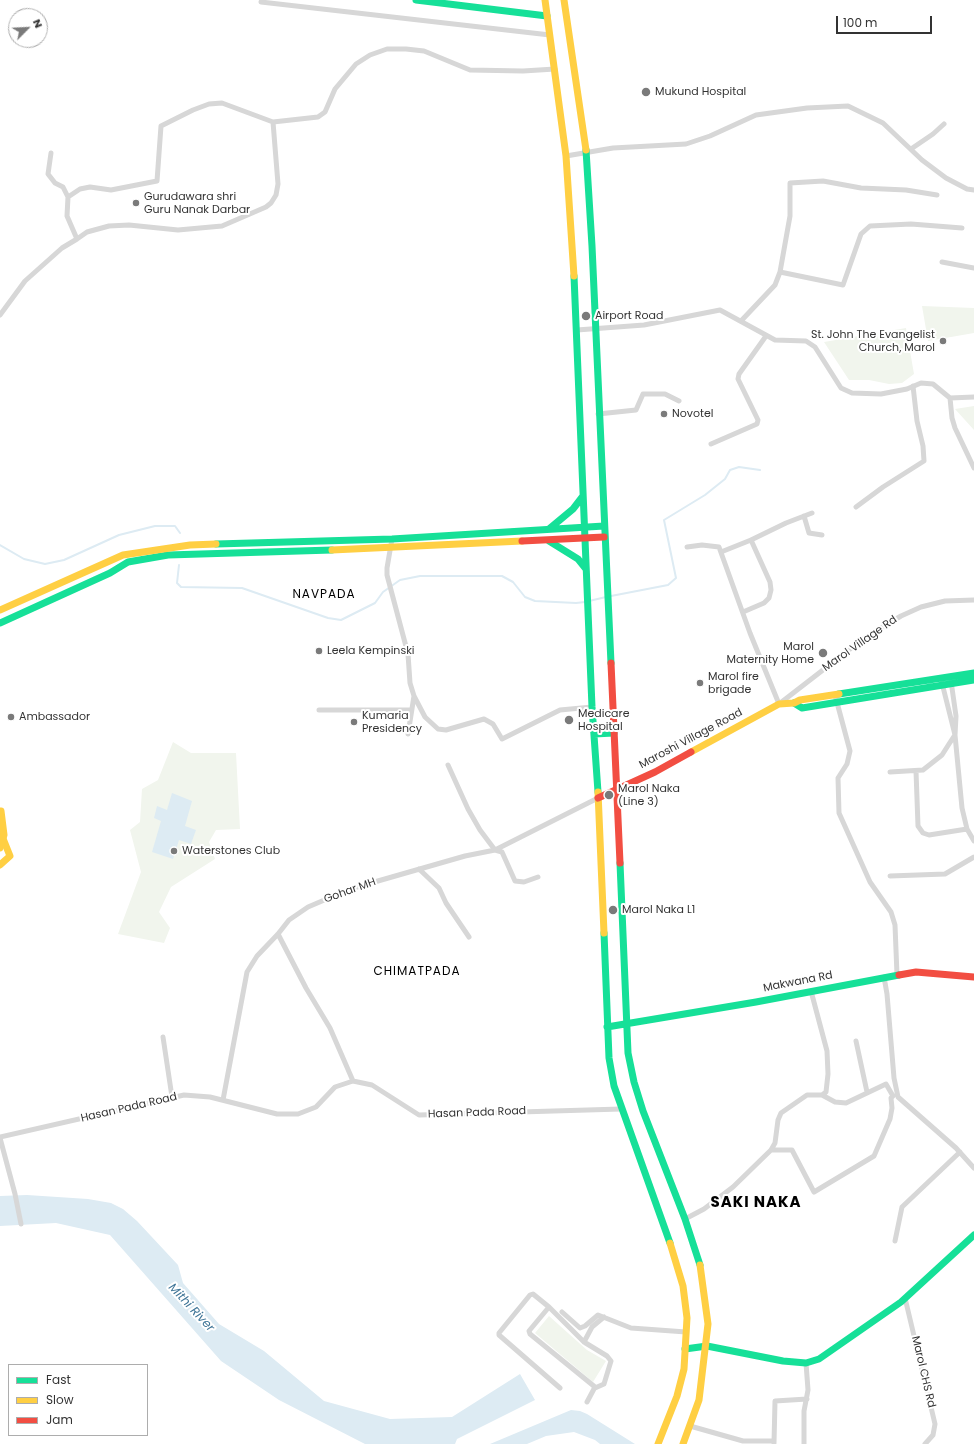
<!DOCTYPE html>
<html>
<head>
<meta charset="utf-8">
<style>
  body { margin:0 }
  #map { position:relative; width:974px; height:1444px; overflow:hidden; background:#fff; font-family:Poppins,sans-serif }
  canvas { display:block }
  .legend { position:absolute; left:8px; top:1364px; width:140px; height:72px; box-sizing:border-box; background:#fff; border:1px solid #adadad; margin:0; padding:5px 7px; list-style:none; font-size:12px; color:#333 }
  .legend li { display:flex; align-items:center; gap:8px; height:20px }
  .legend b { width:20px; border:1px solid #adadad }
  .north { position:absolute; left:8px; top:8px; width:40px; height:40px; box-sizing:border-box; background:#fff; border:1px solid #adadad; border-radius:50%; rotate:66deg; font-size:11px; font-weight:700; line-height:16px; text-align:center; color:#333 }
  .north::after { content:''; display:block; margin:auto; width:14px; height:18px; background:#7a7a7a; clip-path:polygon(50% 0,100% 100%,50% 72%,0 100%) }
  .scale { position:absolute; left:836px; top:16px; width:96px; height:18px; box-sizing:border-box; border:2px solid #333; border-top:0; padding-left:5px; font-size:12px; line-height:14px; white-space:nowrap; color:#333; -webkit-text-stroke:3px #fff; paint-order:stroke }
</style>
</head>
<body>
<div id="map">
<canvas width="974" height="1444"></canvas>
<ul class="legend">
<li><b style="height:5px;background:#16e098"></b>Fast</li>
<li><b style="height:5px;background:#ffcf43"></b>Slow</li>
<li><b style="height:5px;background:#f24e42"></b>Jam</li>
</ul>
<div class="north">N</div>
<div class="scale">100 m</div>
</div>
<script>
const g = document.querySelector('canvas').getContext('2d');
g.lineJoin = 'round';
function paint(path, color) { g.fillStyle = color; g.fill(path, 'evenodd'); }
const shape = rows => new Path2D(rows.map(r => 'M' + r).join(''));
function strokePath(path, color, width, dash) { g.strokeStyle = color; g.lineWidth = width; g.lineCap = dash ? 'butt' : 'round'; g.setLineDash(dash || []); g.stroke(path); }
function drawText(font, color, halo, rows, align = 'center') {
  g.font = font + ' Poppins,sans-serif'; g.lineWidth = 4; g.setLineDash([]); g.textBaseline = 'middle'; g.strokeStyle = halo; g.fillStyle = color; for (const [text, x, y, turn = 0] of rows) {
    g.save(); g.translate(x, y); g.rotate((+turn || 0) * Math.PI / 180); g.textAlign = isNaN(turn) ? turn : align; if (halo) g.strokeText(text, 0, 0); g.fillText(text, 0, 0); g.restore();
  }
}
const green = shape([
  [922,306,974,308,974,333,928,341],
  [906,328,914,374,902,383,889,384,869,380,849,380,824,342],
  [974,406,974,430,955,409],
  [173,742,191,753,236,753,240,829,216,830,209,842,215,859,171,887,159,912,170,928,164,943,118,934,141,872,130,830,140,822,142,789,158,780],
  [549,1316,587,1350,606,1361,593,1382,535,1333]
]);
const water = shape([
  [172,793,192,801,185,826,196,830,191,844,179,840,173,859,152,852,161,821,154,818,157,806,167,810],
  [27,1195,88,1199,111,1203,123,1209,137,1221,178,1265,183,1283,219,1324,264,1351,324,1401,390,1419,452,1417,520,1374,535,1400,457,1439,455,1444,365,1444,279,1400,221,1361,110,1235,56,1223,0,1226,0,1196],
  [571,1410,580,1411,587,1414,635,1444,600,1444,595,1440,574,1432,546,1436,527,1444,490,1444]
]);
const stream = shape([
  [0,545,24,559,45,564,64,560,119,535,155,526,175,526,180,533],
  [179,565,177,583,181,587,242,588,328,618,341,620,375,603,383,592,400,580,420,576,502,576,513,582,525,597,535,601,576,603,585,602],
  [611,596,668,585,676,578,664,520,705,495,725,479,730,470,739,467,760,470],
  [589,601,606,597]
]);
const street = shape([
  [261,2,550,35],
  [273,122,318,117,325,112,335,89,356,64,370,55,387,49,406,49,424,51,470,70,523,71,555,69],
  [911,149,933,134,944,124],
  [51,153,48,174,55,183,63,187,68,197],
  [566,156,613,148,686,144,710,136,756,115,807,108,848,106,883,123,922,160,946,178,967,189,974,190],
  [942,262,974,268],
  [780,272,843,285,861,234,870,226,911,224,962,228],
  [0,315,25,281,62,248,77,239,87,232,109,226,129,225,178,230,222,226,266,207,271,203,276,195,278,184,273,122,222,103,209,104,193,110,161,126,157,181,111,190,90,187,80,189,68,197,67,216,77,239],
  [741,321,775,285,780,272,790,216,790,183,823,181,861,188,906,190,937,195],
  [577,330,644,325,720,310,775,340,806,341,815,347,841,388,852,393,881,394,907,389,921,383,933,384,950,398],
  [950,398,952,418,955,428,974,468],
  [950,398,974,397],
  [598,414,636,410,643,394,665,394,679,401],
  [711,444,757,424,758,420,738,379,739,374,766,336],
  [856,507,883,487,924,461,923,446,917,421,913,386],
  [804,516,809,533,822,535],
  [392,539,387,568,387,575,408,654,410,683,414,696,408,734],
  [687,547,702,545,719,547,750,633,779,704,863,639,901,616,921,607,945,601,974,600],
  [721,552,751,540],
  [743,612,764,603,769,598,771,590,770,582,751,540,786,523,812,513],
  [942,683,955,735,962,808,967,829,974,841],
  [835,695,850,751,847,764,838,778,839,813,870,882,891,912,895,925,897,975],
  [414,696,425,717,438,729,446,730,484,719,493,724,502,739,560,710,592,707],
  [319,710,410,710],
  [448,765,468,809,480,830,495,850,502,852,515,881,524,882,538,877],
  [916,771,918,826,923,833,929,835,967,829],
  [890,772,923,770,942,755,949,744,955,735,956,716,951,681],
  [419,869,439,888,446,903,469,937],
  [890,876,945,874,974,857],
  [278,934,306,988,330,1028,353,1081],
  [884,977,887,994,894,1078,898,1097,956,1148,974,1168],
  [811,991,827,1051,828,1074,826,1092,822,1095],
  [163,1037,172,1097],
  [856,1041,867,1092],
  [223,1100,247,972,257,956,278,934,289,920,308,907,350,889,465,856,495,850,598,798],
  [0,1137,184,1095,210,1097,277,1114,298,1114,316,1107,335,1087,353,1081,372,1085,419,1115,621,1109],
  [0,1138,15,1194,21,1224],
  [685,1219,704,1209,733,1187,771,1150,775,1143,778,1120,781,1113,807,1095,822,1095,835,1102,846,1103,886,1084,893,1096,891,1098,892,1108,890,1119,874,1156,814,1192,792,1150,771,1150],
  [895,1241,902,1207,960,1152],
  [905,1298,935,1424,933,1435,925,1444],
  [549,1307,529,1331,530,1334,595,1387,587,1402],
  [562,1312,580,1328,585,1326,598,1315,631,1328,686,1332],
  [560,1388,499,1335,499,1333,530,1295,533,1294,549,1307,584,1342],
  [595,1388,604,1384,611,1361,607,1356,584,1342,592,1327,604,1317],
  [690,1426,743,1441,774,1441],
  [774,1443,775,1401,807,1399],
  [804,1444,804,1411,808,1390,806,1363]
]);
const fast = shape([
  [416,0,547,16],
  [586,150,592,246,611,663],
  [574,276,592,707,598,792],
  [549,529,573,509,583,496],
  [549,541,578,559,586,569],
  [216,544,392,539,604,526],
  [0,623,110,573,128,562,168,555,332,550],
  [839,694,974,673],
  [794,703,802,708,974,680],
  [594,734,614,733],
  [620,863,628,1053,634,1082,643,1111,685,1219,700,1265],
  [604,933,609,1058,614,1086,670,1243],
  [607,1027,756,1002,899,975],
  [685,1349,707,1346,783,1361,806,1363,819,1359,901,1302,974,1235]
]);
const slow = shape([
  [545,0,566,156,574,276],
  [564,0,586,150],
  [332,550,522,541],
  [0,610,123,555,190,545,216,544],
  [691,752,779,704,794,703,800,700,839,694],
  [598,792,604,933],
  [0,831,10,856,0,865],
  [658,1444,677,1396,684,1369,687,1318,683,1286,670,1243],
  [683,1444,699,1400,708,1324,700,1265]
]);
const jam = shape([
  [522,541,604,537],
  [611,663,620,863],
  [598,798,655,772,691,752],
  [899,975,916,972,974,977]
]);
const slowBridge = shape([
  [0,848,4,835,1,811]
]);
const markers = [
  [646,92,5,"#7a7a7a"],
  [136,203,4,"#7a7a7a"],
  [586,316,5,"#7a7a7a"],
  [943,341,4,"#7a7a7a"],
  [664,414,4,"#7a7a7a"],
  [319,651,4,"#7a7a7a"],
  [823,653,5,"#7a7a7a"],
  [700,683,4,"#7a7a7a"],
  [11,717,4,"#7a7a7a"],
  [569,720,5,"#7a7a7a"],
  [354,722,4,"#7a7a7a"],
  [609,795,5,"#7a7a7a"],
  [174,851,4,"#7a7a7a"],
  [613,910,5,"#7a7a7a"]
];
const poiNames = [
  ["Mukund Hospital",655,92],
  ["Gurudawara shri",144,197],
  ["Guru Nanak Darbar",144,210],
  ["Airport Road",595,316],
  ["St. John The Evangelist",935,335,"right"],
  ["Church, Marol",935,348,"right"],
  ["Novotel",672,414],
  ["Marol",814,647,"right"],
  ["Maternity Home",814,660,"right"],
  ["Leela Kempinski",327,651],
  ["Marol fire",708,677],
  ["brigade",708,690],
  ["Medicare",578,714],
  ["Hospital",578,727],
  ["Kumaria",362,716],
  ["Presidency",362,729],
  ["Ambassador",19,717],
  ["Marol Naka",618,789],
  ["(Line 3)",618,802],
  ["Waterstones Club",182,851],
  ["Marol Naka L1",622,910]
];
const streetNames = [
  ["Marol Village Rd",860,644,-35],
  ["Maroshi Village Road",691,739,-28],
  ["Gohar MH",350,891,-20],
  ["Makwana Rd",798,982,-11],
  ["Hasan Pada Road",129,1108,-13],
  ["Hasan Pada Road",477,1113,-2],
  ["Marol CHS Rd",923,1372,77]
];
const neighbourhoodNames = [
  ["NAVPADA",324,595],
  ["CHIMATPADA",417,972]
];
const waterNames = [
  ["Mithi River",191,1308,47]
];
const districtNames = [
  ["SAKI NAKA",756,1203]
];
paint(green, '#f1f5ed');
paint(water, '#ddebf3');
strokePath(stream, '#ddebf3', 2);
strokePath(street, '#d7d7d7', 5);
strokePath(fast, '#16e098', 7);
strokePath(slow, '#ffcf43', 7);
strokePath(jam, '#f24e42', 7);
strokePath(slowBridge, '#ffcf43', 7);
for (const [x, y, r, color] of markers) { const dot = new Path2D(); dot.arc(x, y, r, 0, 2 * Math.PI); g.fillStyle = color; g.fill(dot); strokePath(dot, '#fff', 1.5); }
drawText('11px', '#333', '#fff', poiNames, 'left');
drawText('11px', '#333', '#fff', streetNames);
g.letterSpacing = '1px';
drawText('12px', '#000', '#fff', neighbourhoodNames);
g.letterSpacing = '0px';
drawText('italic 12px', '#3f7597', '#fff', waterNames);
g.letterSpacing = '1px';
drawText('bold 15px', '#000', '#fff', districtNames);
g.letterSpacing = '0px';
</script>
</body>
</html>
